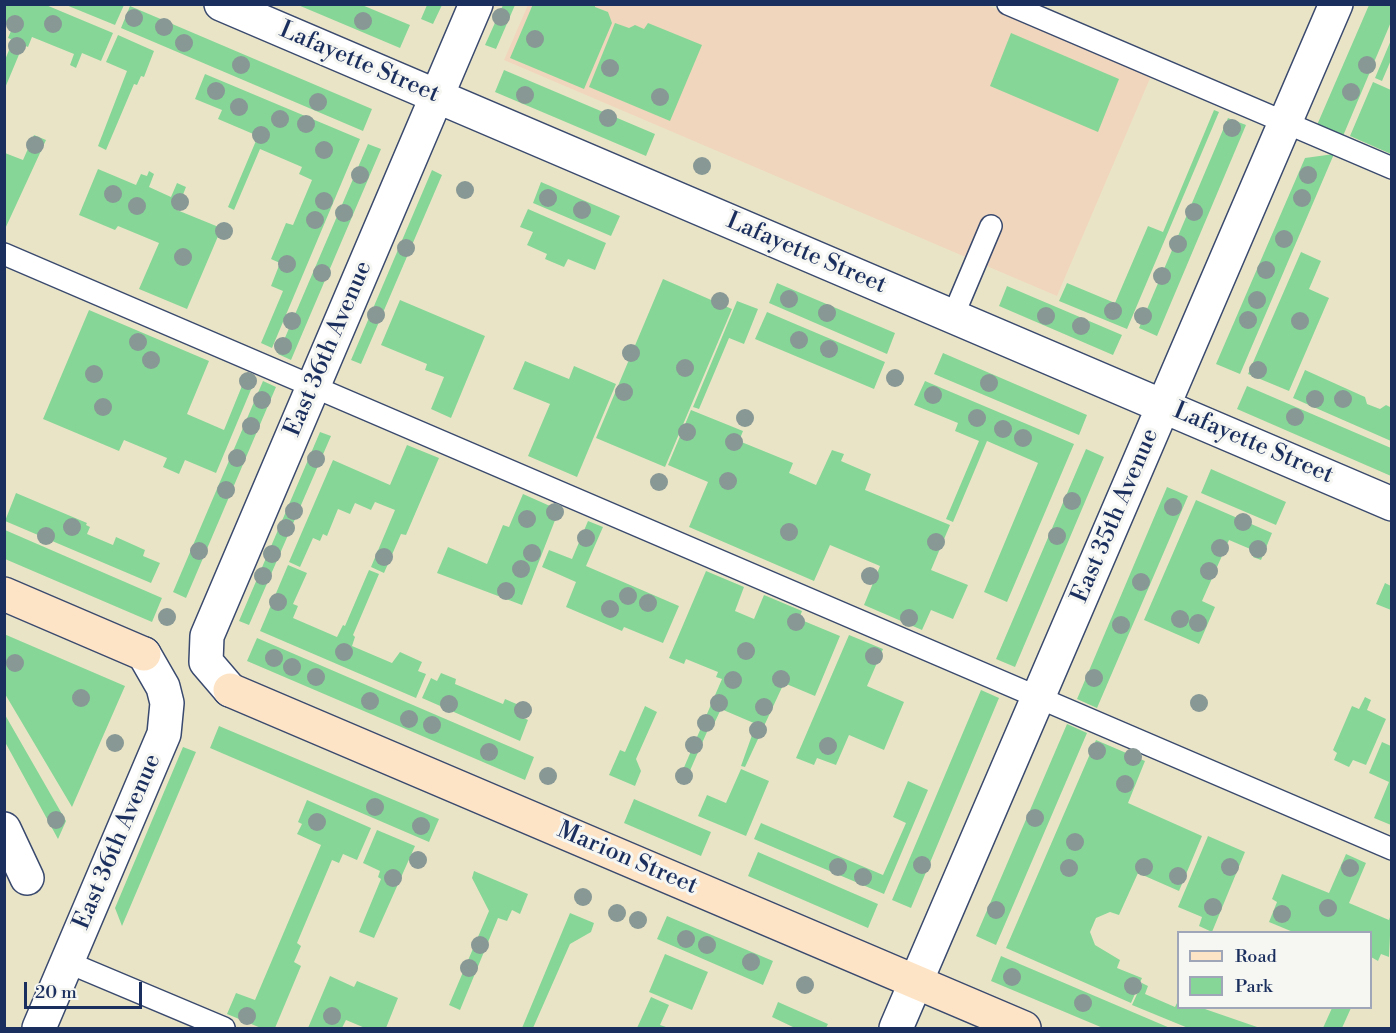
<!DOCTYPE html>
<html>
<head>
<meta charset="utf-8">
<style>
  body { margin:0 }
  #map { position:relative; width:1396px; height:1033px; overflow:hidden; background:#eae4c7; font-family:"Libre Bodoni",serif }
  canvas { display:block }
  .frame { position:absolute; inset:0; border:6px solid #1b2f5e; pointer-events:none }
  .legend { position:absolute; left:1177px; top:931px; width:195px; height:78px; box-sizing:border-box; background:#f6f6f2; border:2px solid #9ea6b7; margin:0; padding:8px 10px; list-style:none; font-size:18px; color:#1b2f5e }
  .legend li { display:flex; align-items:center; gap:12px; height:30px }
  .legend b { width:30px; border:2px solid #9ea6b7 }
  .scale { position:absolute; left:24px; top:982px; width:118px; height:27px; box-sizing:border-box; border:3px solid #1b2f5e; border-top:0; padding-left:8px; font-size:18px; line-height:21px; white-space:nowrap; color:#1b2f5e; -webkit-text-stroke:4px #f6f6f2; paint-order:stroke }
</style>
</head>
<body>
<div id="map">
<canvas width="1396" height="1033"></canvas>
<div class="frame"></div>
<ul class="legend">
<li><b style="height:8px;background:#fee4c6"></b>Road</li>
<li><b style="height:16px;background:#86d797"></b>Park</li>
</ul>
<div class="scale">20 m</div>
</div>
<script>
const g = document.querySelector('canvas').getContext('2d');
g.lineJoin = 'round';
function paint(path, color) { g.fillStyle = color; g.fill(path, 'evenodd'); }
const shape = rows => new Path2D(rows.map(r => 'M' + r).join(''));
function strokePath(path, color, width, dash) { g.strokeStyle = color; g.lineWidth = width; g.lineCap = dash ? 'butt' : 'round'; g.setLineDash(dash || []); g.stroke(path); }
function drawText(font, color, halo, rows, align = 'center') {
  g.font = font + ' "Libre Bodoni",serif'; g.lineWidth = 6; g.setLineDash([]); g.textBaseline = 'middle'; g.strokeStyle = halo; g.fillStyle = color; for (const [text, x, y, turn = 0] of rows) {
    g.save(); g.translate(x, y); g.rotate((+turn || 0) * Math.PI / 180); g.textAlign = isNaN(turn) ? turn : align; if (halo) g.strokeText(text, 0, 0); g.fillText(text, 0, 0); g.restore();
  }
}
const built = shape([
  [985,4,1151,76,1057,296,504,60,528,5]
]);
const green = shape([
  [5,4,46,5,113,33,101,61,82,53,76,68,70,65,74,54,32,37,28,47,23,45,5,88,5,60,13,40,8,38,13,26,5,22],
  [533,4,595,5,595,7,608,12,612,23,584,89,510,58],
  [66,5,124,4,124,5,115,25],
  [298,5,362,5,410,25,400,48],
  [427,5,442,5,433,24,421,19],
  [503,5,515,5,496,49,485,45],
  [1369,5,1391,5,1391,22,1343,136,1317,125],
  [130,6,372,109,363,131,121,28],
  [615,23,629,28,635,25,644,29,648,23,702,45,670,121,589,87],
  [1011,33,1119,79,1098,132,990,86],
  [118,35,154,51,144,77,141,76,137,85,134,84,106,150,98,146,127,71,106,62],
  [1391,40,1391,60,1382,81,1375,78],
  [504,70,655,134,646,156,495,92],
  [205,74,360,139,272,348,261,343,283,291,271,286,280,263,271,259,286,223,293,225,312,180,299,174,302,167,260,149,234,210,228,207,258,136,218,119,222,110,195,99],
  [1373,82,1391,90,1391,154,1350,136],
  [1214,110,1219,112,1127,329,1059,301,1067,283,1115,303,1148,226,1163,232],
  [1228,118,1246,125,1157,336,1139,328],
  [34,135,46,140,5,229,5,153,23,160],
  [368,144,381,149,291,360,278,354],
  [1334,154,1240,374,1216,364,1305,158],
  [98,169,136,185,141,174,147,176,149,171,154,174,149,187,171,197,177,183,186,187,177,210,226,230,224,236,219,234,187,309,139,289,159,243,118,226,115,230,79,215],
  [432,170,442,175,361,364,351,360],
  [541,182,620,216,611,236,533,203],
  [528,209,606,243,595,270,568,259,564,267,545,259,547,254,527,245,533,232,520,227],
  [1301,252,1321,261,1309,289,1329,298,1289,391,1248,374],
  [663,279,732,309,665,467,596,438],
  [777,283,895,333,887,354,769,303],
  [1007,286,1122,335,1113,355,999,306],
  [400,300,485,336,451,418,431,409,444,377,425,370,427,364,381,345],
  [737,301,758,309,744,344,729,338,699,409,693,407],
  [89,310,209,361,187,414,224,430,246,376,255,380,216,473,185,460,179,474,163,467,167,458,124,440,119,451,43,419],
  [767,312,885,362,874,389,755,339],
  [943,353,1087,415,1079,435,934,374],
  [525,361,569,379,574,366,616,384,577,477,528,456,550,404,513,389],
  [1305,370,1365,397,1367,404,1380,409,1386,405,1390,407,1391,441,1293,398],
  [263,381,276,387,186,598,173,592],
  [925,381,1074,444,1007,602,984,592,1038,463,987,441,953,522,946,519,979,441,955,431,958,423,914,405],
  [1247,386,1391,448,1391,476,1237,409],
  [691,410,743,431,739,441,793,463,789,473,816,485,832,450,844,454,841,461,871,474,865,490,950,525,931,570,968,585,953,619,931,610,922,630,864,605,880,566,830,545,814,581,689,527,708,482,668,465],
  [320,432,331,436,249,625,239,621],
  [407,445,439,458,406,535,401,534,384,573,371,567,395,510,375,502,371,510,355,503,350,514,338,509,327,536,323,534,320,541,313,538,300,567,289,562,333,460,390,485],
  [1086,449,1104,457,1015,667,996,659],
  [1211,469,1286,502,1276,525,1201,493],
  [1167,487,1188,496,1097,708,1077,699],
  [16,493,87,523,86,525,90,527,87,534,113,545,116,537,145,550,143,556,160,563,151,583,5,521],
  [523,494,559,510,522,605,437,573,448,547,487,564,503,525,509,527],
  [1196,500,1272,533,1261,560,1253,557,1255,551,1229,540,1202,601,1215,607,1199,644,1144,620],
  [588,521,603,527,586,566,679,606,663,643,624,627,622,631,566,607,576,582,542,567,549,550,572,559],
  [5,530,162,598,152,622,5,559],
  [288,565,307,573,293,604,298,606,293,618,337,637,343,625,345,626,369,570,379,574,353,635,355,637,352,646,392,663,400,652,422,662,418,671,426,674,416,698,260,631],
  [706,571,744,587,735,611,754,619,764,595,802,611,799,619,840,636,815,696,784,683,745,767,741,766,756,724,721,709,713,726,710,725,685,782,679,779,722,679,716,677,718,672,686,659,684,664,669,658],
  [1385,583,1391,586,1391,610,1376,604],
  [4,634,125,686,72,807,5,694],
  [849,635,883,649,867,686,904,702,884,750,849,735,836,765,817,758,814,765,796,758],
  [257,638,534,757,525,780,247,661],
  [441,673,456,679,455,684,503,704,505,699,528,709,524,718,528,720,520,741,422,698,431,678,437,681],
  [981,690,999,698,911,908,892,900],
  [1365,697,1371,700,1367,710,1386,719,1366,765,1353,760,1349,767,1334,760,1337,753,1333,750,1352,706,1359,709],
  [645,706,657,712,636,759,641,771,635,786,609,775,620,750,625,752],
  [4,713,66,821,58,839,5,742],
  [1067,724,1087,733,996,945,976,936],
  [219,726,439,819,429,842,210,748],
  [1096,740,1145,761,1128,803,1202,836,1179,891,1138,873,1119,915,1110,912,1096,918,1090,932,1095,945,1120,960,1117,968,1142,978,1131,1003,1006,948],
  [1382,742,1391,746,1391,825,1374,818,1389,782,1369,773],
  [183,747,196,752,122,926,115,908],
  [741,769,769,781,746,836,698,816,707,795,726,803],
  [908,781,928,790,884,894,754,839,761,823,883,875,906,823,893,817],
  [634,799,711,832,701,856,624,823],
  [307,800,371,828,357,860,343,854,339,863,332,860,297,943,301,946,294,962,301,966,275,1028,261,1028,227,1014,236,993,255,1000,321,845,297,834,302,824,298,822],
  [377,830,415,846,374,938,359,932,381,879,378,877,380,871,363,863],
  [1208,836,1245,852,1212,932,1199,926,1202,917,1178,907],
  [758,852,878,904,868,928,748,876],
  [1346,854,1366,863,1349,903,1389,920,1391,914,1389,957,1381,954,1378,961,1371,957,1370,932,1293,932,1269,922,1277,902,1272,899,1282,874,1329,893],
  [474,871,528,894,520,914,512,910,507,921,498,918,460,1010,449,1005,489,911,472,878],
  [570,913,594,923,591,932,570,944,533,1028,522,1028],
  [667,916,773,961,763,985,657,939],
  [665,954,708,972,692,1010,649,992],
  [1001,956,1170,1028,1103,1028,991,981],
  [330,976,354,987,357,981,398,998,386,1028,365,1028,346,1020,342,1028,308,1028],
  [1142,983,1148,986,1145,994,1175,1007,1178,1001,1178,1008,1202,1008,1260,1028,1188,1028,1132,1005],
  [651,997,669,1005,660,1025,669,1028,637,1028],
  [778,1002,828,1024,826,1028,795,1028,772,1017],
  [1332,1008,1351,1008,1342,1028,1323,1028]
]);
const lane = shape([
  [1008,4,1392,168],
  [4,254,1392,849],
  [953,316,991,226],
  [67,962,224,1028]
]);
const street = shape([
  [221,4,1392,504],
  [230,690,206,662,207,636,476,4],
  [4,829,27,878],
  [39,1028,164,734,167,703,163,687,144,654],
  [896,1028,1336,4]
]);
const secondary = shape([
  [4,594,144,654],
  [230,690,1024,1028]
]);
const trees = [
  [501,17],
  [134,18],
  [363,21],
  [15,24],
  [53,24],
  [164,27],
  [535,39],
  [184,43],
  [17,46],
  [241,65],
  [1367,65],
  [610,68],
  [216,91],
  [1351,92],
  [525,95],
  [660,97],
  [318,102],
  [239,107],
  [608,118],
  [280,119],
  [306,124],
  [1232,128],
  [261,135],
  [35,145],
  [324,150],
  [702,166],
  [360,175],
  [1308,175],
  [465,190],
  [113,194],
  [548,198],
  [1302,198],
  [324,201],
  [180,202],
  [137,206],
  [582,210],
  [1194,212],
  [344,213],
  [315,220],
  [224,231],
  [1284,239],
  [1178,244],
  [406,248],
  [183,257],
  [287,264],
  [1266,270],
  [322,273],
  [1162,276],
  [789,299],
  [1257,300],
  [720,301],
  [1113,311],
  [827,313],
  [376,315],
  [1046,316],
  [1143,316],
  [1248,320],
  [292,321],
  [1300,321],
  [1081,326],
  [799,340],
  [138,342],
  [283,346],
  [829,349],
  [631,353],
  [151,360],
  [685,368],
  [1258,370],
  [94,374],
  [895,378],
  [248,381],
  [989,383],
  [624,392],
  [933,395],
  [1315,399],
  [1343,399],
  [262,400],
  [103,407],
  [1295,417],
  [745,418],
  [977,418],
  [251,426],
  [1003,429],
  [687,432],
  [1023,438],
  [734,442],
  [237,458],
  [316,459],
  [728,481],
  [659,482],
  [226,490],
  [1072,501],
  [1173,507],
  [294,511],
  [555,512],
  [527,519],
  [1243,522],
  [72,527],
  [286,528],
  [789,532],
  [46,536],
  [1057,536],
  [586,538],
  [936,542],
  [1220,548],
  [1258,549],
  [199,551],
  [532,553],
  [272,554],
  [384,557],
  [521,569],
  [1209,571],
  [263,576],
  [870,576],
  [1141,582],
  [506,591],
  [628,596],
  [278,602],
  [648,603],
  [610,609],
  [167,617],
  [909,618],
  [1180,619],
  [796,622],
  [1198,623],
  [1121,625],
  [746,651],
  [344,652],
  [874,656],
  [274,658],
  [15,663],
  [292,667],
  [316,677],
  [1094,678],
  [781,679],
  [733,680],
  [81,698],
  [370,701],
  [719,703],
  [1199,703],
  [449,704],
  [764,707],
  [523,710],
  [409,719],
  [706,723],
  [432,725],
  [758,730],
  [115,743],
  [694,745],
  [828,746],
  [1097,751],
  [489,752],
  [1133,757],
  [548,776],
  [684,776],
  [1125,784],
  [375,807],
  [1035,818],
  [56,820],
  [317,822],
  [421,826],
  [1075,842],
  [418,860],
  [922,865],
  [838,867],
  [1144,867],
  [1230,867],
  [1069,868],
  [1350,868],
  [1178,876],
  [863,877],
  [393,878],
  [583,897],
  [1213,907],
  [1328,908],
  [996,910],
  [617,913],
  [1282,914],
  [638,920],
  [686,939],
  [480,945],
  [707,945],
  [751,962],
  [469,968],
  [1012,977],
  [805,985],
  [1133,986],
  [1083,1003],
  [247,1016],
  [332,1016]
];
const streetNames = [
  ["Lafayette Street",359,63,23],
  ["Lafayette Street",806,254,23],
  ["East 36th Avenue",329,349,-67],
  ["Lafayette Street",1253,444,23],
  ["East 35th Avenue",1116,516,-67],
  ["East 36th Avenue",118,842,-67],
  ["Marion Street",627,859,23]
];
paint(built, '#f0d6bc');
paint(green, '#86d797');
strokePath(lane, '#3a4a6e', 24);
strokePath(street, '#3a4a6e', 36);
strokePath(secondary, '#3a4a6e', 36);
strokePath(lane, '#fff', 21);
strokePath(street, '#fff', 33);
strokePath(secondary, '#fee4c6', 33);
g.fillStyle = '#879895';
for (const [x, y] of trees) { g.beginPath(); g.arc(x, y, 9, 0, 2 * Math.PI); g.fill(); }
drawText('24px', '#1b2f5e', '#f6f6f2', streetNames);
</script>
</body>
</html>
